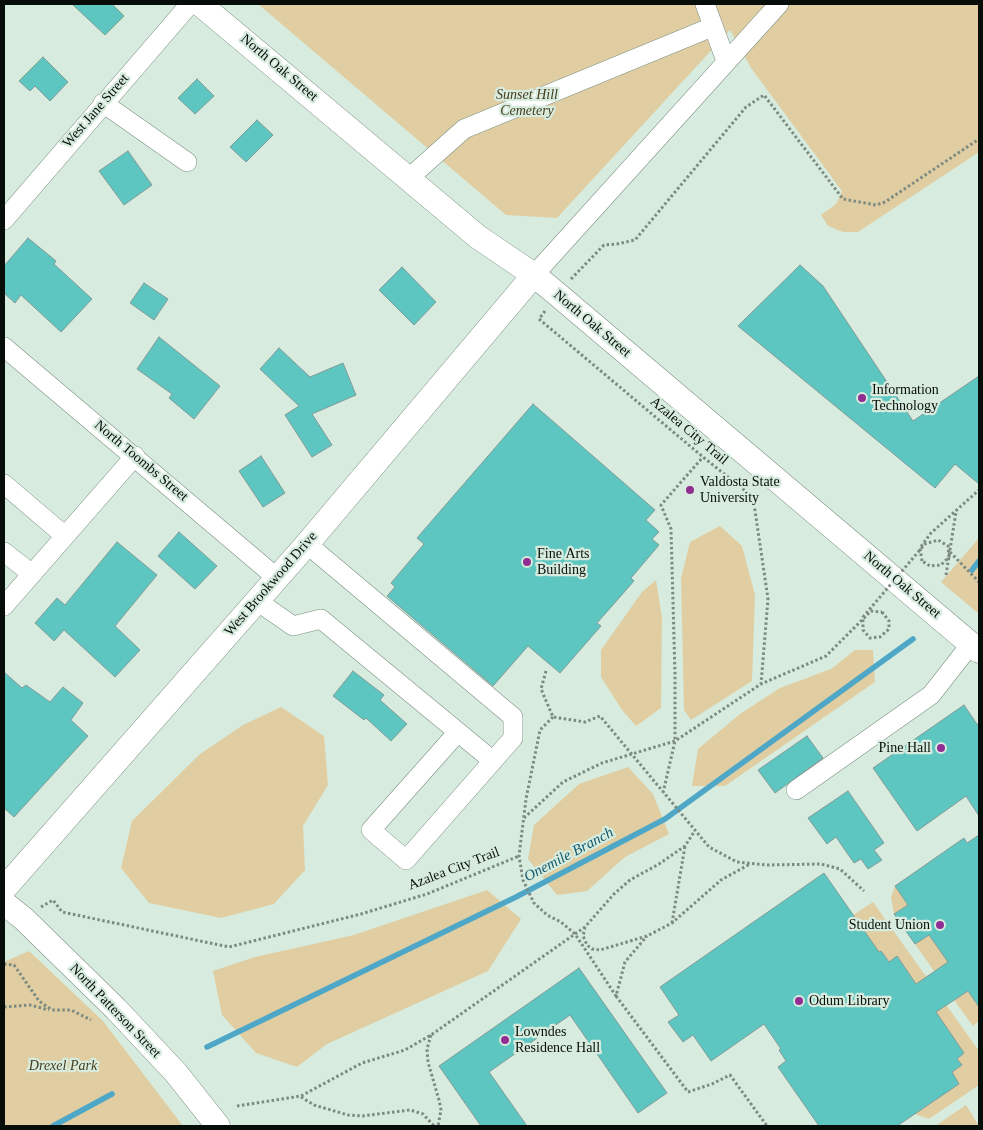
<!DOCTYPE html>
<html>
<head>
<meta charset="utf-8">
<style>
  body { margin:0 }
  #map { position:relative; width:983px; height:1130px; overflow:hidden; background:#d7ecde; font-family:Georgia,serif }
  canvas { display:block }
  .frame { position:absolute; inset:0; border:5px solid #070d09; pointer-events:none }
</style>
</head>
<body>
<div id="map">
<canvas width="983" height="1130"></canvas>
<div class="frame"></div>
</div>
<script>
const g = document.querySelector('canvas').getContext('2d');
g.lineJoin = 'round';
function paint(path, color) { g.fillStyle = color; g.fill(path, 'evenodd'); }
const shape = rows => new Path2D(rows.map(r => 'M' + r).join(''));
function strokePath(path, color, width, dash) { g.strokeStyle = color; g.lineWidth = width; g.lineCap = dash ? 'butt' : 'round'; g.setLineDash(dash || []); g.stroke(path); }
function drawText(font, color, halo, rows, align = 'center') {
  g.font = font + ' Georgia,serif'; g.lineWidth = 4.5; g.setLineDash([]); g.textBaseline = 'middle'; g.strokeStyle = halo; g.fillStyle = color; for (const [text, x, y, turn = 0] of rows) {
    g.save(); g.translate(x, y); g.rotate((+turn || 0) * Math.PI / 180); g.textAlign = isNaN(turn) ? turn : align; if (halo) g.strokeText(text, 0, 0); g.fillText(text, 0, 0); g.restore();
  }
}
const green = shape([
  [258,4,979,4,979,152,858,232,843,232,828,226,821,215,836,204,842,191,751,68,730,30,557,218,506,215],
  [720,526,742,546,755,595,752,681,691,720,684,710,681,578,690,542],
  [979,538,979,614,941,582],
  [656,580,662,618,661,708,636,726,622,710,601,677,601,650,642,592],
  [855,650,873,650,875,682,725,786,692,786,698,749,740,714,780,688,831,669],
  [281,707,324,736,328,785,303,826,305,870,274,904,221,918,149,903,121,868,132,821,200,754,243,725],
  [628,767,653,794,669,834,625,857,587,891,557,895,528,859,534,825,579,784],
  [895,886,908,905,894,914,891,897],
  [487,890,521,919,488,971,327,1044,297,1067,256,1053,222,1015,213,971,255,957,354,935],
  [873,902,979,1051,979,1085,929,1119,915,1114,959,1084,952,1072,961,1066,957,1059,964,1053,897,957,889,962,881,951,871,958,875,946,853,915],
  [929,935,948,962,934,971,915,944],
  [29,951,103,1021,183,1126,4,1126,4,962],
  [968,991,979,1007,979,1021,973,1026,954,1000],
  [966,1105,979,1126,935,1126]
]);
const stream = shape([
  [972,570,979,561],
  [207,1047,516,897,665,819,913,639],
  [53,1126,112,1094]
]);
const building = shape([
  [72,4,112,4,124,16,105,35,72,4],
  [43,57,68,82,50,101,35,86,30,91,19,81,43,57],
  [197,79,214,96,195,114,178,98,197,79],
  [257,120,273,135,246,162,230,147,257,120],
  [128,151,152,185,124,205,99,171,128,151],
  [28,238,56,261,54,264,92,299,61,332,21,295,15,303,4,293,4,266,28,238],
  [800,265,823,286,913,421,979,376,979,484,955,464,935,488,738,326,800,265],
  [402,267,436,302,414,325,379,290,402,267],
  [144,283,168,299,154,320,130,303,144,283],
  [159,337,220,386,194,419,169,398,172,394,137,369,159,337],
  [279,348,310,377,343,363,356,395,312,414,332,445,312,457,285,415,299,406,260,369,279,348],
  [533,404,655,510,646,520,659,532,652,539,659,545,631,578,634,581,597,623,601,626,560,673,528,646,493,686,387,596,395,587,391,583,424,544,417,538,533,404],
  [261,456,285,493,263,507,239,471,261,456],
  [179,532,217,566,195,589,158,556,179,532],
  [117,542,157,575,115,626,140,650,115,677,64,630,54,641,35,623,57,598,65,605,117,542],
  [353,671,384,695,380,700,407,724,391,741,366,718,364,720,333,696,353,671],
  [4,672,22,688,26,685,50,702,63,687,83,703,71,720,88,736,14,817,4,808,4,672],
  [964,705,979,727,979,816,966,796,917,831,873,768,964,705],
  [807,736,823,758,775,793,758,770,807,736],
  [848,791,884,843,874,850,882,860,868,869,861,859,854,863,836,837,827,844,808,818,848,791],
  [979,835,979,1007,968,991,936,1012,964,1053,957,1059,962,1065,952,1072,959,1084,897,1126,819,1126,778,1067,786,1061,779,1050,781,1049,764,1024,711,1061,693,1035,683,1042,668,1022,679,1015,660,987,824,873,879,952,881,951,889,962,897,956,916,984,948,962,929,935,915,944,894,914,908,905,895,886,964,838,967,843,979,835],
  [579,968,667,1093,638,1113,570,1015,489,1072,527,1126,481,1126,439,1066,579,968]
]);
const path = shape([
  [571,279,604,245,617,244,635,240,746,107,764,95,843,199,876,205,885,202,979,139],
  [545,311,539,319,703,457,753,497,768,599,761,684],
  [950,552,979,582],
  [922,561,920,548,931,533,979,490],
  [946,575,956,512],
  [546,671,541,689,553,717,585,722,600,716,709,847,737,862,767,865,821,864,840,869,864,891],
  [553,717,540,730,526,799,519,856,523,880,534,903,547,915,561,922,575,934,616,996,625,962,647,936],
  [663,793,675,741,675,675,671,529,661,505,703,457],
  [524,818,563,782,602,763,675,741,761,684,826,656,871,611,882,612],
  [41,907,53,900,62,912,229,947,361,914,427,894,519,856],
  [672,923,685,846],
  [585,927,583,936,587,945,592,949,600,950,647,936,672,923,721,880,750,864],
  [4,964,14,965,39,1001,52,1010,71,1010,91,1020],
  [616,996,688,1092,712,1084,730,1075,767,1126],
  [4,1007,30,1005,49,1010],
  [431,1035,427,1049,428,1062,439,1100,441,1110,438,1126],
  [301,1097,314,1105,348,1115,362,1116,410,1110,423,1114,434,1126],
  [237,1106,301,1096,362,1063,405,1050,431,1035,585,927,614,894,630,880,659,864,685,846,694,832]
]);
const minor = shape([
  [705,4,726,61],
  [103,103,187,162],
  [409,178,464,129,712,27],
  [4,220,190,4],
  [534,275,779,4],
  [4,347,277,578],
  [4,484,65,536],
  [4,552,32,574],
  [257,601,293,626,321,619,458,732,371,830,406,860,513,738,513,717,307,544],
  [4,606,135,456],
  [458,732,493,761],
  [796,790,931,695,971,644]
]);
const major = shape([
  [200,4,478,237,534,275,557,294,979,651],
  [4,889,307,544,534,275],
  [4,903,24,919,116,1009,176,1073,218,1126]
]);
const pathBridge = shape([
  [882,612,889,621,889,629,880,637,870,638,863,630,863,617,925,544,938,540,948,546,949,557,941,565,930,566,922,561]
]);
const markers = [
  [862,398,5,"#912d93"],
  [690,490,5,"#912d93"],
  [527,562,5,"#912d93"],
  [941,748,5,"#912d93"],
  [940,925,5,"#912d93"],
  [799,1001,5,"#912d93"],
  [505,1040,5,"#912d93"]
];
const streetNames = [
  ["North Oak Street",279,68,40],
  ["West Jane Street",96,111,-49],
  ["North Oak Street",592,324,40],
  ["Azalea City Trail",689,431,40],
  ["North Toombs Street",141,461,40],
  ["West Brookwood Drive",271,584,-49],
  ["North Oak Street",902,585,40],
  ["Azalea City Trail",454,869,-21],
  ["North Patterson Street",115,1011,46]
];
const parkNames = [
  ["Sunset Hill",527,95],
  ["Cemetery",527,111],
  ["Drexel Park",63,1066]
];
const poiNames = [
  ["Information",872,390],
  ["Technology",872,406],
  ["Valdosta State",700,482],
  ["University",700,498],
  ["Fine Arts",537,554],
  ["Building",537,570],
  ["Pine Hall",931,748,"right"],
  ["Student Union",930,925,"right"],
  ["Odum Library",809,1001],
  ["Lowndes",515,1032],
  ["Residence Hall",515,1048]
];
const waterNames = [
  ["Onemile Branch",569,855,-28]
];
paint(green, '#e0cea2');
strokePath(stream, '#4ea7c7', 5.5);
paint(building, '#5ec6c0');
strokePath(building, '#819a98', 1);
strokePath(minor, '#7c8f82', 20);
strokePath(major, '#7c8f82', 25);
strokePath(path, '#7c8a80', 3, [2.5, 2.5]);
strokePath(minor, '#fff', 19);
strokePath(major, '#fff', 24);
strokePath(pathBridge, '#7c8a80', 3, [2.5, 2.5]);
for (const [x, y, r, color] of markers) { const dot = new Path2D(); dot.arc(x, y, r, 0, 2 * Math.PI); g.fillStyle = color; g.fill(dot); strokePath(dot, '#d7ecde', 2); }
drawText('14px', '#070d09', '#d7ecde', streetNames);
drawText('italic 14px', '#483b1b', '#d7ecde', parkNames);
drawText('14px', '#070d09', '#d7ecde', poiNames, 'left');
drawText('italic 15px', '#135b72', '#d7ecde', waterNames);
</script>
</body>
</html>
